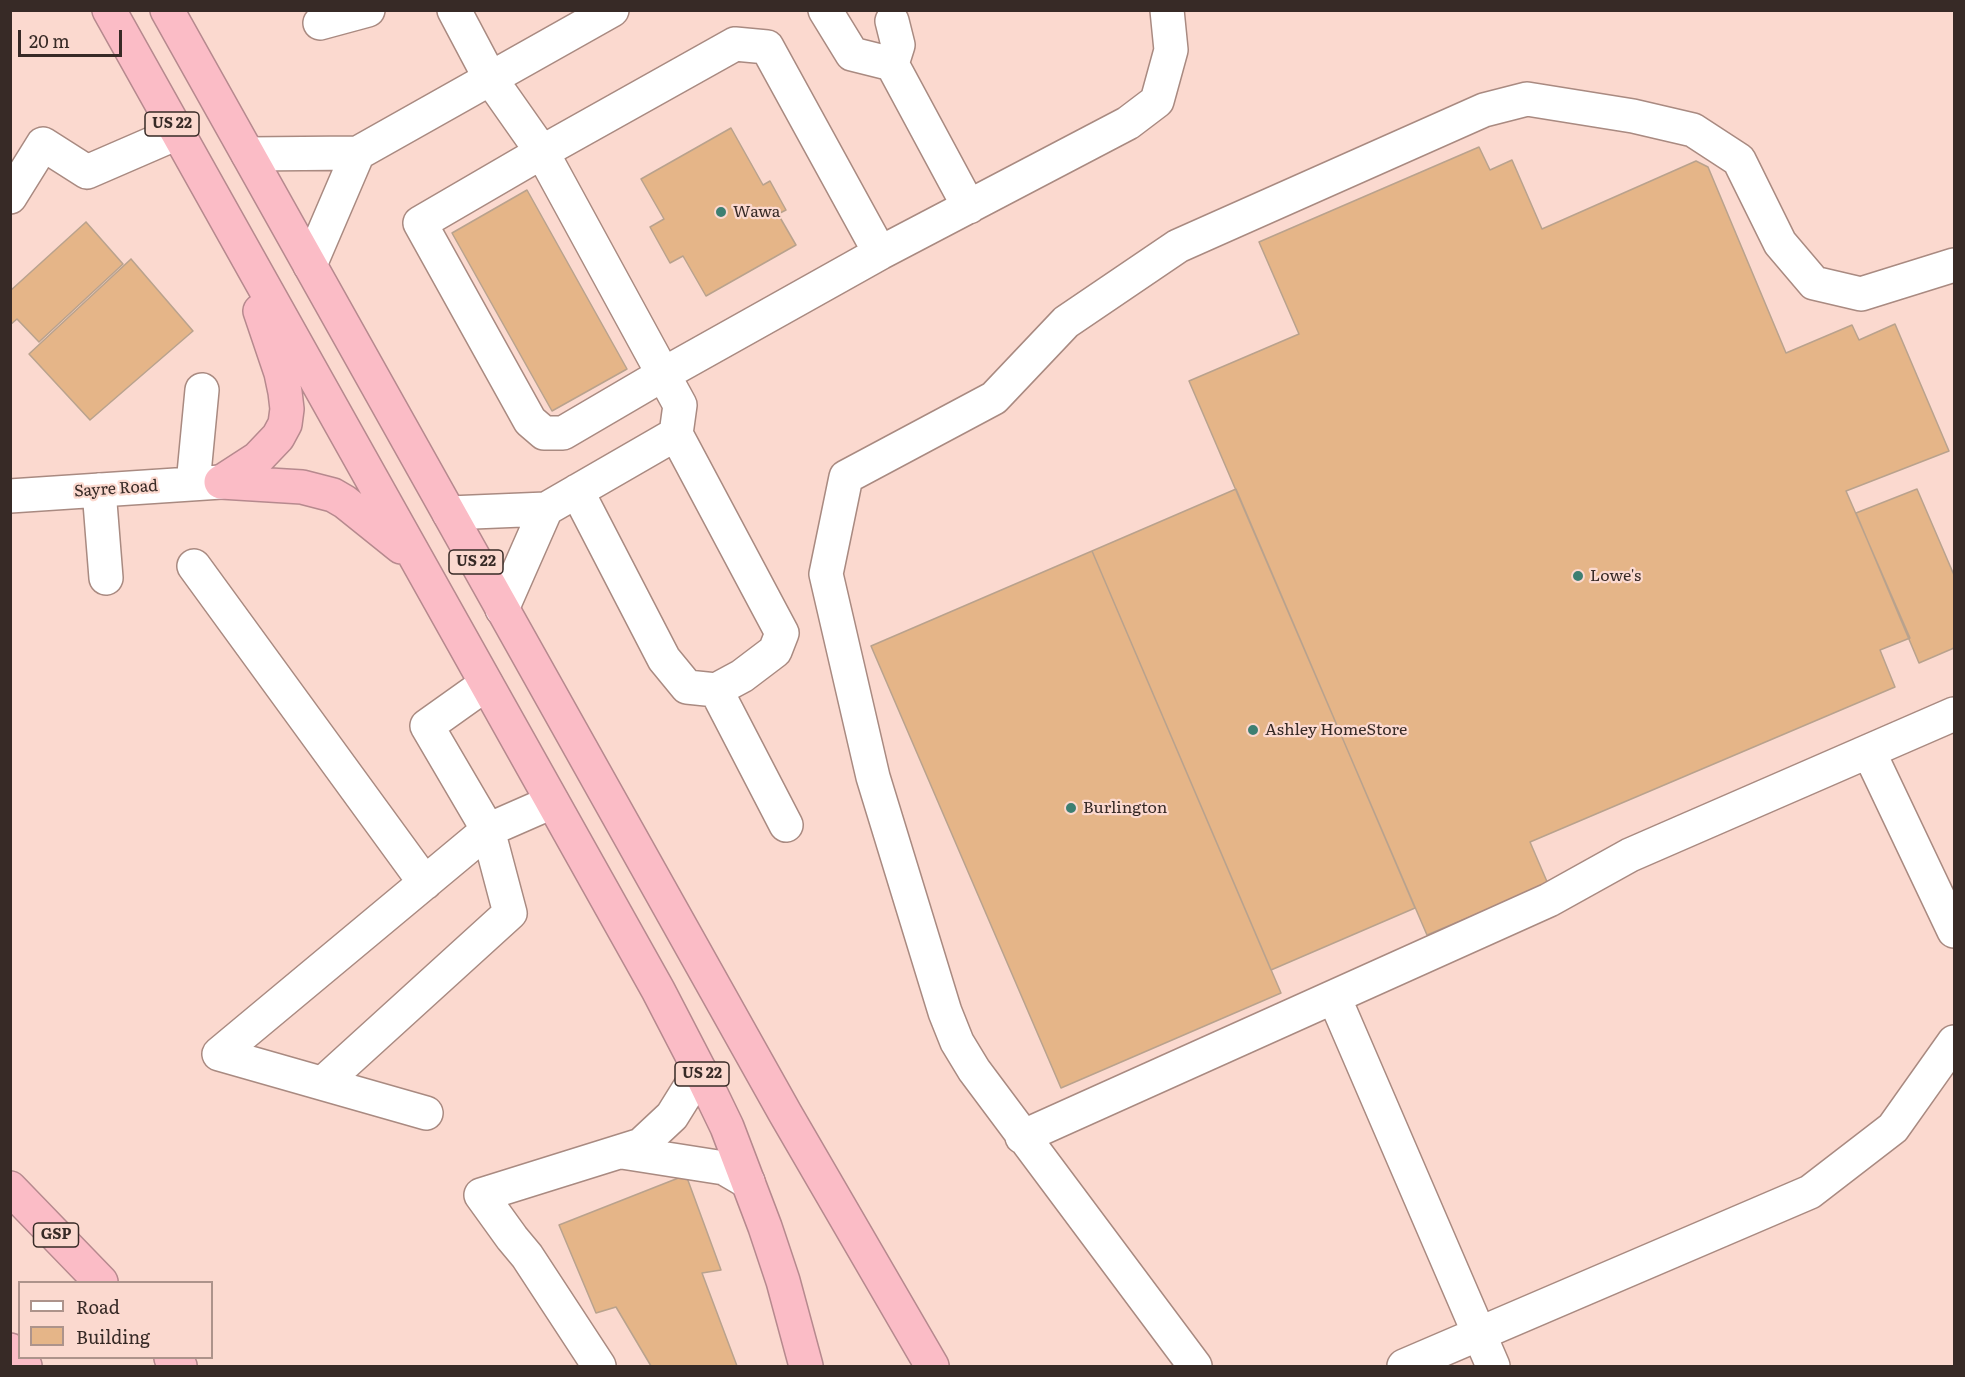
<!DOCTYPE html>
<html>
<head>
<meta charset="utf-8">
<style>
  body { margin:0 }
  #map { position:relative; width:1965px; height:1377px; overflow:hidden; background:#fbd9cf; font-family:Literata,serif }
  canvas { display:block }
  .frame { position:absolute; inset:0; border:12px solid #372a26; pointer-events:none }
  .legend { position:absolute; left:18px; top:1281px; width:195px; height:78px; box-sizing:border-box; background:#fbd9cf; border:2px solid #ad938b; margin:0; padding:8px 10px; list-style:none; font-size:18px; color:#372a26 }
  .legend li { display:flex; align-items:center; gap:12px; height:30px }
  .legend b { width:30px; border:2px solid #ad938b }
  .scale { position:absolute; left:18px; top:30px; width:104px; height:27px; box-sizing:border-box; border:3px solid #372a26; border-top:0; padding-left:8px; font-size:18px; line-height:21px; white-space:nowrap; color:#372a26; -webkit-text-stroke:4px #fbd9cf; paint-order:stroke }
</style>
</head>
<body>
<div id="map">
<canvas width="1965" height="1377"></canvas>
<div class="frame"></div>
<ul class="legend">
<li><b style="height:8px;background:#fff"></b>Road</li>
<li><b style="height:16px;background:#e5b588"></b>Building</li>
</ul>
<div class="scale">20 m</div>
</div>
<script>
const g = document.querySelector('canvas').getContext('2d');
g.lineJoin = 'round';
function paint(path, color) { g.fillStyle = color; g.fill(path, 'evenodd'); }
const shape = rows => new Path2D(rows.map(r => 'M' + r).join(''));
function strokePath(path, color, width, dash) { g.strokeStyle = color; g.lineWidth = width; g.lineCap = dash ? 'butt' : 'round'; g.setLineDash(dash || []); g.stroke(path); }
function drawText(font, color, halo, rows, align = 'center') {
  g.font = font + ' Literata,serif'; g.lineWidth = 4.5; g.setLineDash([]); g.textBaseline = 'middle'; g.strokeStyle = halo; g.fillStyle = color; for (const [text, x, y, turn = 0] of rows) {
    g.save(); g.translate(x, y); g.rotate((+turn || 0) * Math.PI / 180); g.textAlign = isNaN(turn) ? turn : align; if (halo) g.strokeText(text, 0, 0); g.fillText(text, 0, 0); g.restore();
  }
}
const building = shape([
  [731,128,763,185,770,181,786,210,778,214,796,245,706,296,683,256,670,263,650,227,664,219,641,179,731,128],
  [1479,147,1490,170,1512,160,1542,229,1696,161,1708,167,1786,353,1852,325,1859,340,1895,324,1949,451,1846,491,1910,638,1880,650,1895,687,1530,842,1548,884,1427,935,1189,381,1299,334,1259,242,1479,147],
  [527,190,627,369,552,411,452,233,527,190],
  [86,222,123,264,39,342,17,319,10,325,10,291,86,222],
  [131,259,193,331,90,420,29,354,131,259],
  [1236,489,1415,908,1271,970,1092,551,1236,489],
  [1917,489,1954,575,1954,648,1919,663,1856,513,1917,489],
  [1092,551,1281,993,1061,1088,871,646,1092,551],
  [686,1175,721,1270,702,1273,737,1366,651,1366,616,1307,596,1313,559,1225,686,1175]
]);
const minor = shape([
  [825,10,852,54,892,64,969,207],
  [320,23,368,10],
  [735,44,767,47,880,253,662,375,563,433,544,433,530,421,420,223,542,152,735,44],
  [892,64,898,45,892,21],
  [248,154,358,153,612,10],
  [10,197,43,144,87,172,177,133],
  [880,253,1128,123,1157,101,1171,50,1167,10],
  [310,265,358,153],
  [193,484,202,390],
  [99,490,106,578],
  [577,491,664,659,687,687,716,690,742,676,775,651,782,633,676,434],
  [10,496,221,482],
  [449,513,546,509,676,434,680,405,542,152,490,78,454,10],
  [194,566,425,883],
  [502,609,546,509],
  [716,690,786,825],
  [1869,752,1954,931],
  [1334,997,1493,1366],
  [323,1083,510,913,488,830,552,802],
  [426,1113,219,1054,488,830,427,726,486,684],
  [1022,1137,1549,900,1630,855,1954,714],
  [622,1152,724,1168,748,1182],
  [599,1366,527,1256,512,1238,481,1195,641,1145,672,1116,700,1071],
  [1195,1366,974,1070,957,1042,945,1012,873,777,826,574,846,477,994,398,1066,322,1178,246,1484,110,1527,99,1633,116,1693,130,1739,160,1780,243,1814,283,1861,294,1954,265],
  [1404,1366,1810,1192,1893,1128,1954,1042]
]);
const highway = shape([
  [109,10,658,990,700,1071,727,1127,765,1227,783,1281,806,1366],
  [167,10,785,1113,932,1366],
  [221,482,258,458,278,437,285,424,287,409,285,392,281,373,260,311],
  [221,482,302,487,333,495,345,502,401,547],
  [10,1188,101,1282],
  [10,1350,25,1366],
  [171,1358,180,1366]
]);
const markers = [
  [721,212,6,"#3d7f72"],
  [1578,576,6,"#3d7f72"],
  [1253,730,6,"#3d7f72"],
  [1071,808,6,"#3d7f72"]
];
const shields = [
  [172,124,54],
  [476,562,54],
  [702,1074,54],
  [56,1235,45]
];
const shieldNames = [
  ["US 22",172,124],
  ["US 22",476,562],
  ["US 22",702,1074],
  ["GSP",56,1235]
];
const poiNames = [
  ["Wawa",733,212],
  ["Lowe's",1590,576],
  ["Ashley HomeStore",1265,730],
  ["Burlington",1083,808]
];
const streetNames = [
  ["Sayre Road",116,489,-4]
];
paint(building, '#e5b588');
strokePath(building, '#b9a28d', 1.5);
strokePath(minor, '#a98a81', 36);
strokePath(highway, '#b6898e', 36);
strokePath(minor, '#fff', 33);
strokePath(highway, '#fbbcc6', 33);
for (const [x, y, r, color] of markers) { const dot = new Path2D(); dot.arc(x, y, r, 0, 2 * Math.PI); g.fillStyle = color; g.fill(dot); strokePath(dot, '#fbd9cf', 2); }
for (const [x, y, w] of shields) { const box = new Path2D(); box.roundRect(x - w / 2, y - 12, w, 24, 4.5); g.fillStyle = '#fbd9cf'; g.fill(box); strokePath(box, '#372a26', 1.5); }
drawText('bold 15px', '#372a26', null, shieldNames);
drawText('16px', '#372a26', '#fbd9cf', poiNames, 'left');
drawText('16px', '#372a26', '#fbd9cf', streetNames);
</script>
</body>
</html>
